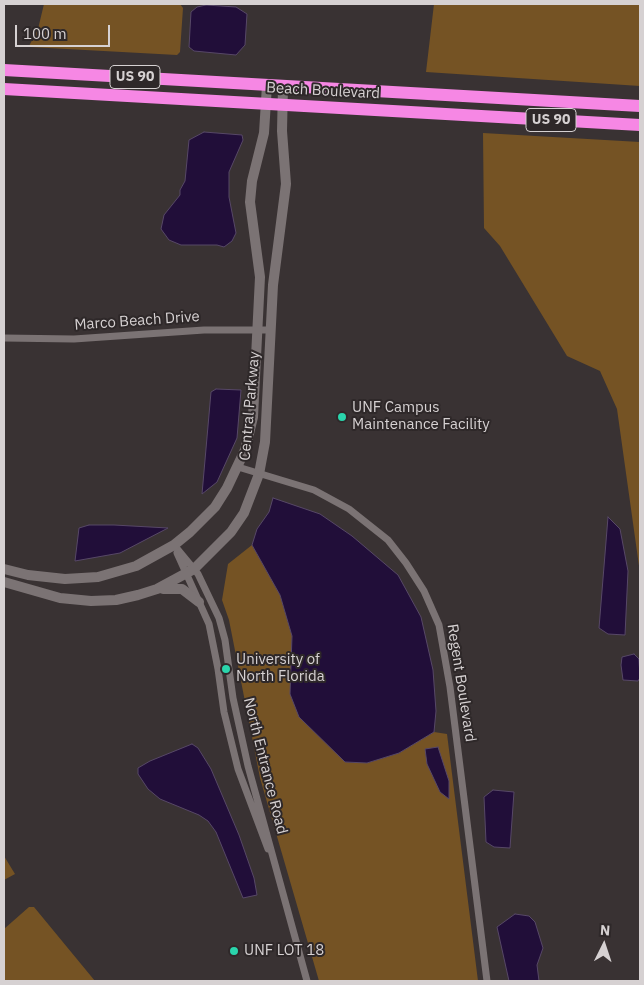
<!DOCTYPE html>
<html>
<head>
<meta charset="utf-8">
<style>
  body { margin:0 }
  #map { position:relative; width:644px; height:985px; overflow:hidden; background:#393233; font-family:"IBM Plex Sans",sans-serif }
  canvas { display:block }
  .frame { position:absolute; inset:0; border:5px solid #d6d1d2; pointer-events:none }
  .north { position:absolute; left:579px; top:920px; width:50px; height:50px; -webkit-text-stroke:4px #2e2829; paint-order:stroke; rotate:4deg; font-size:14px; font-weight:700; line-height:20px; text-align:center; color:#d6d1d2 }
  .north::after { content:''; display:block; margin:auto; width:18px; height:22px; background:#d6d1d2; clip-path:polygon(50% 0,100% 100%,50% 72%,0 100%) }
  .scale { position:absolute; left:15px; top:25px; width:95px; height:22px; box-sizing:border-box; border:2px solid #d6d1d2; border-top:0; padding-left:6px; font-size:15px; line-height:18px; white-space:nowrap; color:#d6d1d2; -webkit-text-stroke:4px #2e2829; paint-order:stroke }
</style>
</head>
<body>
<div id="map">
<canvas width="644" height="985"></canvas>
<div class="frame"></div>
<div class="north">N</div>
<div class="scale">100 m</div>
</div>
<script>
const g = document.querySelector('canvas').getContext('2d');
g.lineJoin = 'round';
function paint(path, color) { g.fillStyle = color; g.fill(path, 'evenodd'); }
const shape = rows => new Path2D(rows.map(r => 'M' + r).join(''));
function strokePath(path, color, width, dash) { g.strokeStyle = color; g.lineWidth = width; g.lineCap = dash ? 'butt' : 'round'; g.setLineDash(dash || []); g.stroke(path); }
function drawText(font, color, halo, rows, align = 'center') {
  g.font = font + ' "IBM Plex Sans",sans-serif'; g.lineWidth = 4; g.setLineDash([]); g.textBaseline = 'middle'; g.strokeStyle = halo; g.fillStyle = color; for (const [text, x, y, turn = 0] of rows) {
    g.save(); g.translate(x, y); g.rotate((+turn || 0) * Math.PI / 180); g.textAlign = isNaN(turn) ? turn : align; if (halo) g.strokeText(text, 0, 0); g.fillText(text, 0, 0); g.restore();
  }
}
const green = shape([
  [44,4,180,4,183,8,180,52,177,55,30,47,29,46,38,29],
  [434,4,640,4,640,86,426,72],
  [483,133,640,142,640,573,617,409,600,371,567,356,500,246,484,228],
  [252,545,280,595,292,636,290,694,345,762,367,763,399,753,434,732,447,734,478,981,319,981,260,778,229,620,222,600,228,564],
  [4,856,15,874,4,880],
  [29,907,34,907,95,981,4,981,4,929]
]);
const water = shape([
  [206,5,236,7,247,14,245,45,236,55,194,51,189,47,191,12,197,7,206,5],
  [204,132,242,135,243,140,229,172,229,197,236,233,232,241,224,247,217,245,181,245,169,240,161,229,164,215,180,195,180,190,185,181,189,140,204,132],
  [216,389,241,390,237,438,217,482,202,494,211,392,216,389],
  [273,498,320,514,352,536,398,575,421,617,433,670,436,711,434,732,399,753,367,763,345,762,299,717,290,694,292,636,280,595,252,545,257,529,269,512,273,498],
  [608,517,620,529,628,571,625,635,608,634,599,628,608,517],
  [89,525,114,525,168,528,120,553,75,561,79,528,89,525],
  [634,654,639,659,640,678,638,681,623,680,621,665,622,657,634,654],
  [192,744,198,748,211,769,239,835,254,878,257,895,243,898,216,832,208,821,199,815,160,799,148,789,138,774,138,768,150,761,192,744],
  [438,747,449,781,449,799,440,792,427,764,425,749,438,747],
  [493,790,514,792,510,848,494,847,486,842,484,797,493,790],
  [515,914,529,916,535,922,543,948,537,965,539,981,509,981,497,927,515,914]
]);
const street = shape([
  [4,338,74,339,204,330,271,330],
  [238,467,314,490,349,509,388,540,406,563,424,591,439,625,450,687,487,981],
  [174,545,198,574,219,618,225,640,233,698,248,766,307,981],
  [177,553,209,624,218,669,224,712,238,769,268,849]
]);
const secondary = shape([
  [4,569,28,575,65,579,98,577,136,566,174,545,190,532,215,507,227,488,245,450,253,417,260,277,250,202,252,181,264,133,267,85],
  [4,582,60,598,91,601,116,600,138,595,157,589,194,569,231,532,244,513,259,474,265,442,273,285,286,184,282,131,283,86],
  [163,589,182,589,199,602]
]);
const highway = shape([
  [4,70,640,106],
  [4,89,640,125]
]);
const markers = [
  [342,417,5,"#2ad5ac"],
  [226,669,5,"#2ad5ac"],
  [234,951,5,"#2ad5ac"]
];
const shields = [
  [135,77,50],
  [551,120,50]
];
const shieldNames = [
  ["US 90",135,77],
  ["US 90",551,120]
];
const streetNames = [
  ["Beach Boulevard",323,91,3],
  ["Marco Beach Drive",137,321,-4],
  ["Central Parkway",250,406,-85],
  ["Regent Boulevard",461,683,81],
  ["North Entrance Road",265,766,76]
];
const poiNames = [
  ["UNF Campus",352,408],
  ["Maintenance Facility",352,425],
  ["University of",236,660],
  ["North Florida",236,677],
  ["UNF LOT 18",244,951]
];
paint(green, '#755324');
paint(water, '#210e39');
strokePath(water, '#574867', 1);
strokePath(street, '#7b7374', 7);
strokePath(secondary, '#7b7374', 10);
strokePath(highway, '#f687e4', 12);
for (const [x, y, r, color] of markers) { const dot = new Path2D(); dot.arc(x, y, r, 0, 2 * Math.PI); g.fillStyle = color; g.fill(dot); strokePath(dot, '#2e2829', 2); }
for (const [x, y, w] of shields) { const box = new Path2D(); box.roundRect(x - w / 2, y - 11.5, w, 23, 4); g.fillStyle = '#2e2829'; g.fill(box); strokePath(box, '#d6d1d2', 1); }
drawText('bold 14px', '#d6d1d2', null, shieldNames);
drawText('15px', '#d6d1d2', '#2e2829', streetNames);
drawText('15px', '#d6d1d2', '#2e2829', poiNames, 'left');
</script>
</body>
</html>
